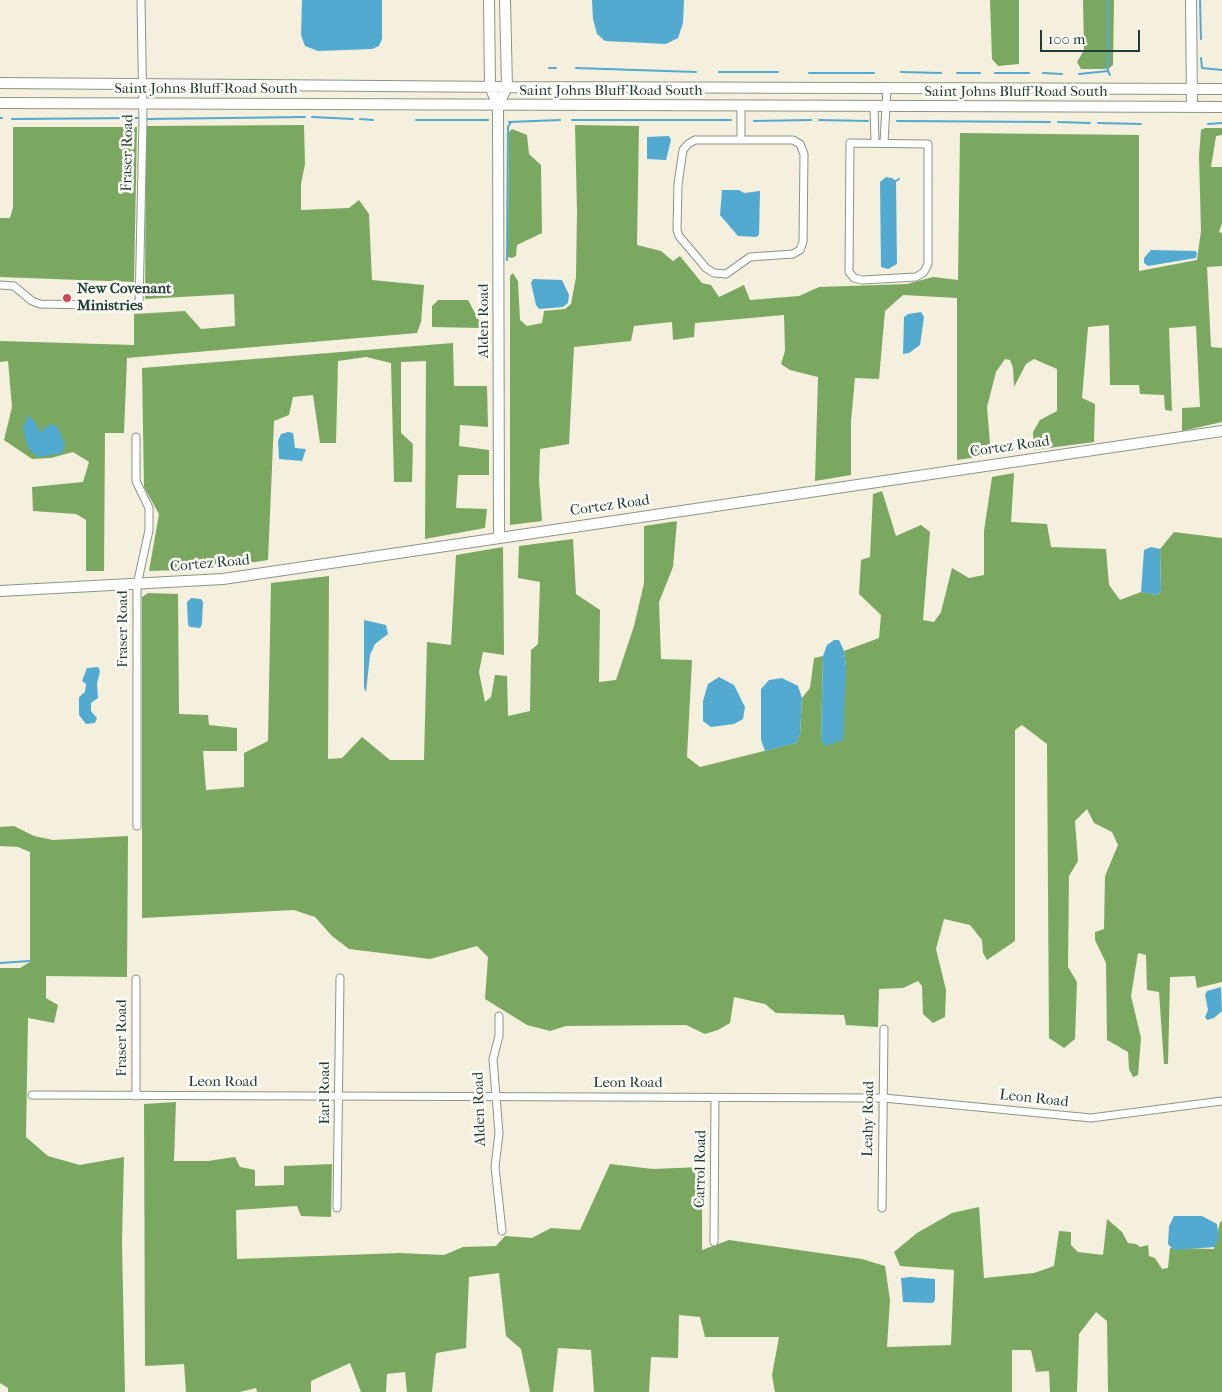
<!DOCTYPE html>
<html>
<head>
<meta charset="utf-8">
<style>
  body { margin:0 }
  #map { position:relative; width:1222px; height:1392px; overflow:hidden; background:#f5efdd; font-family:"IM FELL French Canon",serif }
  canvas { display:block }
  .scale { position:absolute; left:1040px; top:30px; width:100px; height:22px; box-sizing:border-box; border:2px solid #1f3d34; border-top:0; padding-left:6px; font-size:15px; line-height:18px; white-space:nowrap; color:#1f3d34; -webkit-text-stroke:4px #fdfcf7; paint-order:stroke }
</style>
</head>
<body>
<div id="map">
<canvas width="1222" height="1392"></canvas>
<div class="scale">100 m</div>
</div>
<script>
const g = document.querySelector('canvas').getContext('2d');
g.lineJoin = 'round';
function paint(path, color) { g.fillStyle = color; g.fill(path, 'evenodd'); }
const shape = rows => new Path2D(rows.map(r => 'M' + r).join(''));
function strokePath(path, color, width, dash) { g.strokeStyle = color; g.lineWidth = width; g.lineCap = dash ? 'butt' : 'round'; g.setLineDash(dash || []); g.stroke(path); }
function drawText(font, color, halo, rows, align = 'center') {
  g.font = font + ' "IM FELL French Canon",serif'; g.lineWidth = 5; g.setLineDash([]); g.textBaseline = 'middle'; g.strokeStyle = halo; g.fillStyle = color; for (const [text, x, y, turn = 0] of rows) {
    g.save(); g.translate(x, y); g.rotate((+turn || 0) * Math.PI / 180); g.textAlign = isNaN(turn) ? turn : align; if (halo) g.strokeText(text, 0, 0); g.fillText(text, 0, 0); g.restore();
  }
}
const forest = shape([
  [990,0,1019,0,1019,64,998,66,992,59],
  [1083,0,1114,0,1113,65,1108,69,1081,69,1077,62,1084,50],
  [304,125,305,164,301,184,301,210,349,208,359,200,369,214,372,280,424,285,421,322,417,333,127,358,124,433,105,433,104,571,86,571,86,520,76,514,33,511,32,487,83,482,89,462,73,452,51,458,32,459,4,440,12,407,8,361,0,362,0,341,134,345,134,314,185,311,201,329,235,326,234,294,145,299,146,126],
  [575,125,639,126,637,245,661,251,673,261,680,256,702,283,711,285,719,297,744,285,750,300,799,296,819,287,907,284,933,277,958,280,960,133,1139,135,1139,271,1197,260,1201,231,1199,156,1201,130,1205,128,1222,128,1222,135,1216,136,1211,167,1222,167,1222,223,1219,232,1222,233,1222,266,1207,267,1211,347,1222,348,1222,422,1182,431,1182,408,1200,407,1196,326,1169,328,1172,411,1165,410,1164,395,1140,394,1139,385,1110,385,1109,325,1088,327,1082,398,1095,404,1094,442,1034,450,1033,432,1040,420,1057,411,1057,369,1034,359,1026,364,1014,387,1013,368,1010,360,1005,359,996,372,987,407,991,455,957,460,957,298,903,295,885,311,879,379,855,378,851,421,851,475,815,481,818,377,790,370,781,364,785,351,784,315,695,323,694,337,673,340,672,322,634,326,631,341,574,347,569,444,540,449,539,480,542,521,510,525,510,276,513,273,518,281,520,320,527,326,542,323,544,311,565,309,571,304,576,277,577,212],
  [13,127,137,127,134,282,0,277,0,218,10,218,13,207],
  [512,129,527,135,529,154,541,165,542,233,517,245,516,256,512,258,508,257,508,235,509,132],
  [438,300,468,300,482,326,481,328,432,327,432,306],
  [453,343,454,386,487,386,488,427,460,425,459,446,489,450,489,475,458,475,456,508,487,509,485,528,425,539,426,361,401,362,401,433,413,444,412,482,394,482,391,363,366,357,338,361,336,443,320,443,313,395,293,397,289,415,274,421,268,560,211,569,149,571,159,514,144,487,142,368],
  [1014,473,1011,522,1047,524,1051,547,1106,549,1109,585,1120,600,1141,592,1157,595,1161,591,1160,549,1174,532,1222,538,1222,982,1197,988,1195,976,1170,977,1168,1064,1164,1064,1159,992,1147,990,1146,955,1138,953,1131,996,1141,1038,1138,1075,1133,1077,1129,1069,1128,1052,1107,1040,1106,963,1095,940,1095,932,1104,929,1105,876,1118,845,1112,832,1094,823,1087,809,1075,821,1078,861,1069,876,1068,967,1077,982,1075,1039,1064,1048,1049,1038,1047,744,1022,725,1015,730,1015,941,987,960,983,953,982,940,970,925,944,919,936,949,946,990,945,1017,933,1023,923,1014,922,986,918,981,903,988,879,989,878,1027,846,1025,844,1015,776,1013,765,1004,734,997,730,1023,718,1030,705,1034,686,1025,566,1026,550,1031,527,1025,485,999,488,957,477,946,430,959,349,949,332,936,315,917,294,910,142,918,142,597,148,593,178,594,179,714,208,715,209,725,237,728,237,751,203,751,206,790,244,787,244,753,268,741,271,583,329,576,328,759,342,758,362,737,390,760,424,760,427,642,451,645,456,555,503,547,504,655,483,652,479,672,485,702,491,697,495,675,507,676,508,716,530,711,531,650,538,644,540,582,518,578,519,546,573,539,576,594,600,610,599,682,616,680,634,626,644,583,644,526,677,521,673,567,659,602,661,659,692,660,687,757,700,767,796,743,800,735,802,698,810,688,814,658,823,656,821,741,846,667,844,651,879,638,881,615,859,594,861,560,870,557,873,494,882,491,896,536,921,525,930,532,923,620,934,622,941,612,952,568,969,578,984,575,984,531,992,477],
  [14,826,34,836,53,840,128,836,127,977,46,976,46,998,58,1005,54,1023,28,1018,26,1137,48,1156,80,1165,124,1157,122,1242,125,1392,8,1392,8,1388,0,1383,0,968,20,968,30,962,30,852,18,847,0,846,0,827],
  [176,1102,174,1161,208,1161,235,1157,240,1167,255,1170,255,1186,284,1185,284,1166,332,1164,331,1217,301,1216,297,1206,236,1210,237,1259,400,1253,444,1255,463,1247,496,1246,505,1236,532,1238,551,1228,580,1230,610,1164,653,1169,702,1167,702,1250,729,1240,862,1259,885,1266,890,1300,887,1347,951,1345,954,1270,900,1266,894,1252,917,1233,952,1213,979,1207,984,1278,1034,1273,1054,1266,1059,1231,1071,1232,1071,1245,1078,1252,1103,1255,1107,1219,1122,1232,1128,1243,1136,1244,1140,1247,1148,1245,1149,1256,1155,1258,1162,1269,1168,1268,1170,1248,1214,1249,1220,1222,1222,1221,1222,1392,1108,1392,1107,1321,1096,1312,1079,1334,1077,1392,1050,1392,1049,1371,1036,1372,1031,1350,1012,1350,1012,1392,775,1392,772,1375,779,1337,705,1337,700,1317,679,1315,678,1358,651,1357,649,1392,594,1392,591,1350,558,1348,553,1392,530,1392,521,1349,506,1336,499,1273,469,1277,466,1348,436,1353,432,1392,407,1392,405,1372,387,1374,386,1392,361,1392,350,1363,311,1381,311,1392,257,1392,256,1388,240,1392,186,1392,184,1364,145,1366,144,1104]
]);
const water = shape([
  [302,0,382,0,382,39,379,46,372,49,318,51,305,46,301,35],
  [592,0,684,0,683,23,678,38,666,44,605,41,597,34,593,19],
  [669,136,671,140,666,160,647,159,647,137],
  [886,177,892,178,896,181,897,264,888,269,881,267,880,182],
  [722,190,739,190,744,193,760,191,759,235,756,237,738,236,720,215],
  [1151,250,1195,251,1197,253,1196,258,1148,266,1144,263,1144,258],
  [533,279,562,280,569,295,568,303,563,307,539,309,536,305,531,283],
  [921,312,924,317,920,345,909,353,903,354,904,317,908,314],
  [28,415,35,422,40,432,50,424,57,426,65,444,63,453,38,457,28,448,23,429],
  [288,432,293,433,295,448,306,449,302,461,279,459,278,441,281,434],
  [1151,547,1160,549,1161,591,1157,595,1141,592,1144,550],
  [191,598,201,599,203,602,202,624,200,628,190,627,188,625,187,602],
  [364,620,386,625,388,634,375,644,370,655,366,692,364,688],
  [834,640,839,640,844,651,846,667,843,740,825,746,821,741,823,656,827,645],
  [98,667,100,671,97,684,98,698,91,703,91,711,97,718,95,723,86,724,79,715,79,697,85,692,86,684,82,681,87,668],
  [719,677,734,685,745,707,743,719,734,724,711,727,703,721,703,701,708,684],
  [782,678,798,686,802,698,800,735,796,743,765,751,761,740,761,689,769,680],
  [1221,987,1222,1011,1214,1018,1207,1020,1205,1017,1208,1010,1205,995,1207,991],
  [1174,1216,1202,1216,1217,1224,1219,1238,1215,1247,1174,1250,1168,1244,1169,1226],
  [910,1277,935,1279,935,1300,933,1303,903,1302,901,1278]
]);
const stream = shape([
  [1108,0,1108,71],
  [1200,0,1201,39],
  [1201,58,1202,68,1222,70],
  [549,68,556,68],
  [576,68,696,72],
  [719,72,778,72],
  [901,72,941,73],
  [809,73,874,73],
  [957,73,980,73],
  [995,73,1029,73],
  [1043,73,1062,74],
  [1079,74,1108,71,1110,75],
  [312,117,353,119],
  [0,118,2,118],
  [12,119,138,118],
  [147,119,305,117],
  [360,119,373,120],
  [416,120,488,120],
  [572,120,731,120],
  [819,120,868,121],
  [754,121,811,120],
  [897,121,1050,122],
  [509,122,560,120],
  [1058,122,1090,123],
  [1098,123,1141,124],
  [1208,124,1222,123],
  [896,181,899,179],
  [507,260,508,127,511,122],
  [0,963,29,961]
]);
const street = shape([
  [874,106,875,143],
  [695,140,793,140,800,144,804,154,803,242,800,250,793,254,750,257,726,274,714,273,706,268,679,236,677,230,678,184,683,150,688,144,695,140],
  [741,140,741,106],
  [850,143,928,144,928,264,924,272,916,277,862,280,854,278,849,272,850,143],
  [884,143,887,87],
  [0,285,14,286,32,301,40,304,139,306,143,120,141,0],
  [136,437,136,481,149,508,149,530,137,585,137,826],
  [499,1016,499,1036,493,1059,499,1133,495,1167,502,1231],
  [32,1095,884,1098,1091,1118,1222,1101],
  [136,1096,136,979],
  [337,1208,340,978],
  [882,1208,884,1029],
  [714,1242,715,1098]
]);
const secondary = shape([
  [489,0,490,87,498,105,499,538],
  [1191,0,1192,107],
  [0,83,507,87,1222,89],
  [0,103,1222,107],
  [498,105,507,87,505,0],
  [0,591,223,579,1222,431]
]);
const markers = [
  [67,298,5,"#d1495b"]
];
const streetNames = [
  ["Saint Johns Bluff Road South",206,89],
  ["Saint Johns Bluff Road South",611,91],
  ["Saint Johns Bluff Road South",1016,92],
  ["Fraser Road",128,153,-89],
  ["Alden Road",484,321,-90],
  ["Cortez Road",1010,447,-8],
  ["Cortez Road",610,506,-8],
  ["Cortez Road",210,564,-5],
  ["Fraser Road",123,629,-90],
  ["Fraser Road",122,1038,-90],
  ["Leon Road",223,1082],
  ["Leon Road",628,1083],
  ["Earl Road",325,1093,-90],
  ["Leon Road",1034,1099,6],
  ["Alden Road",480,1109,-92],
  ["Leahy Road",869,1119,-89],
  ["Carrol Road",701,1169,-89]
];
const poiNames = [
  ["New Covenant",77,289],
  ["Ministries",77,306]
];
paint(forest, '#7ba861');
paint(water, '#53aad0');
strokePath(stream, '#53aad0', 2);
strokePath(street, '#8a9688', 9);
strokePath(secondary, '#8a9688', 12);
strokePath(street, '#fff', 7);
strokePath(secondary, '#fff', 10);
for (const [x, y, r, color] of markers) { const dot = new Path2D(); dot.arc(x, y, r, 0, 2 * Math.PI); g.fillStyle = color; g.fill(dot); strokePath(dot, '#fdfcf7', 2); }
drawText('15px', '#1f3d34', '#fdfcf7', streetNames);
drawText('bold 15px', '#1f3d34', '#fdfcf7', poiNames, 'left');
</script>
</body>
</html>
